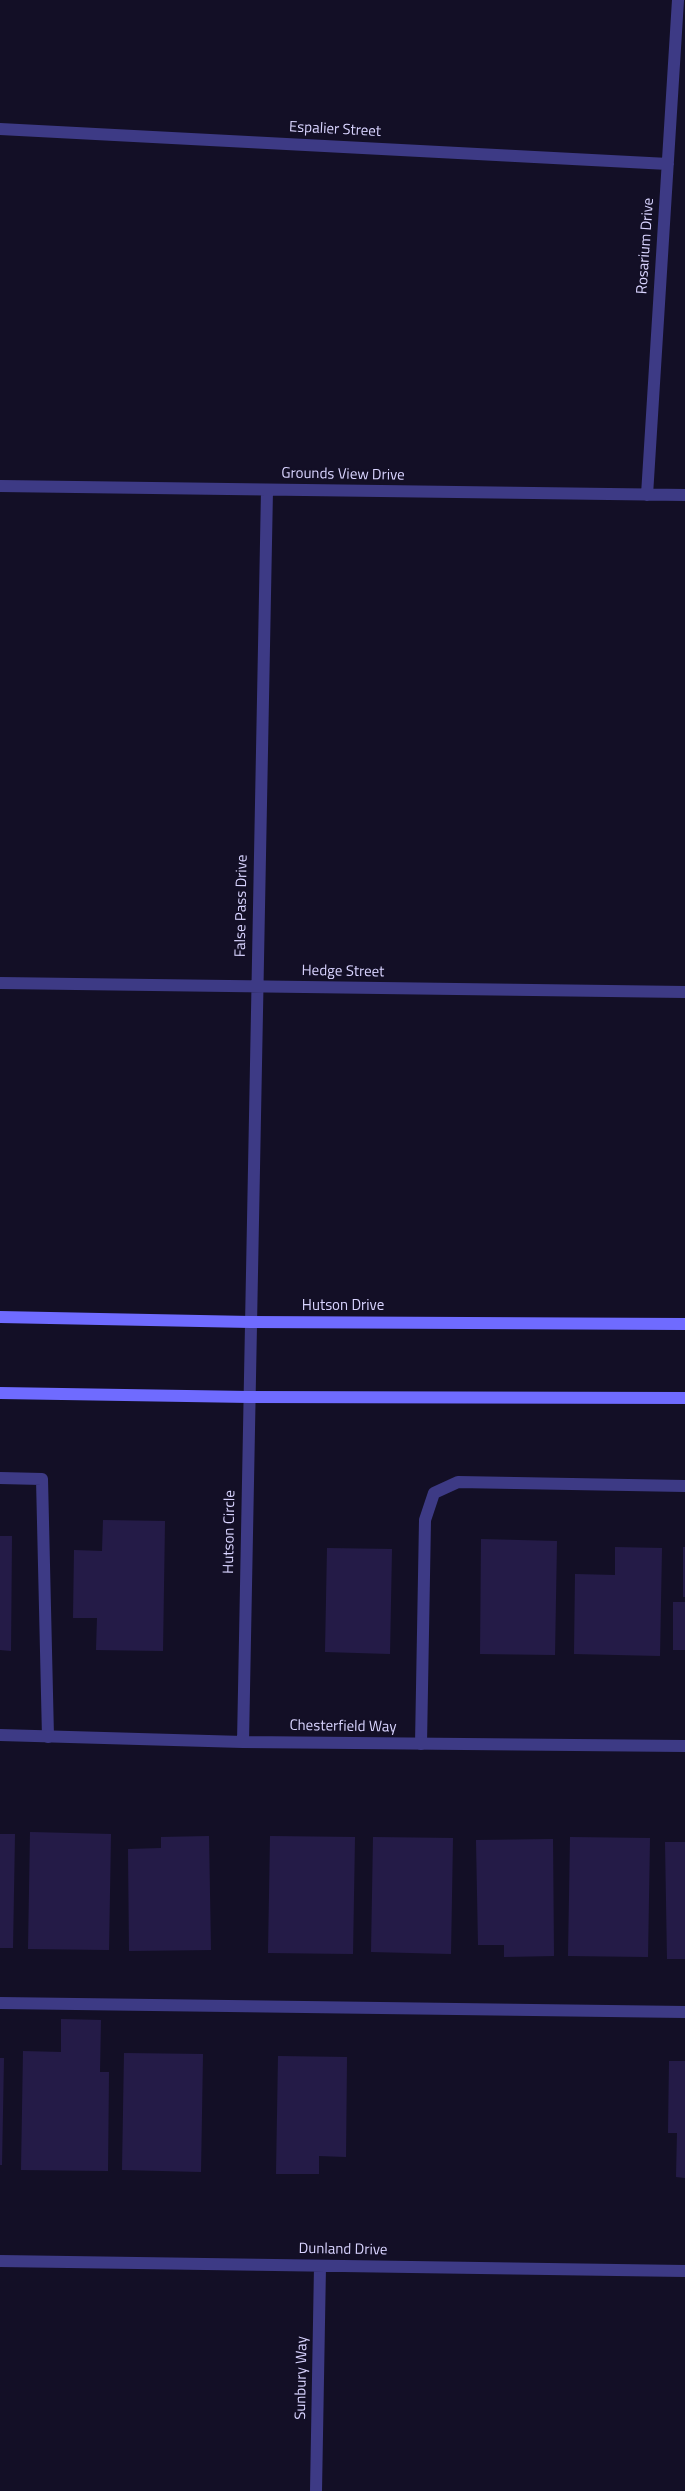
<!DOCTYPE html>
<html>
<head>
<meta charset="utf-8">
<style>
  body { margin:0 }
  canvas { display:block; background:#130f26 }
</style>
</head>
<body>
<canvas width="685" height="2491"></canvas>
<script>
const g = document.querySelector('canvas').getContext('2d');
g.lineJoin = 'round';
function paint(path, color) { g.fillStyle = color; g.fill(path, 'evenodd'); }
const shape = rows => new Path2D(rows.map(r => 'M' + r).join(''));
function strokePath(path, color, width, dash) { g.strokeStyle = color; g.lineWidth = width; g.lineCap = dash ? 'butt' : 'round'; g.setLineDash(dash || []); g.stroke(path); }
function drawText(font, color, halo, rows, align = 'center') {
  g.font = font + ' "Titillium Web",sans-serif'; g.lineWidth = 4; g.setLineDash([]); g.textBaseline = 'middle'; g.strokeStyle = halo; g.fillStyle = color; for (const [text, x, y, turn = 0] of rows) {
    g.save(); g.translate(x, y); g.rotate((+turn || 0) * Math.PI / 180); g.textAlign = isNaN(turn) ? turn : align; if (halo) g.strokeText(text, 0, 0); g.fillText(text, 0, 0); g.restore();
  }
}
const building = shape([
  [103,1520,165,1521,163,1651,96,1650,97,1618,73,1618,74,1550,102,1551],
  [0,1536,12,1536,11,1651,0,1650],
  [481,1539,557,1541,555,1655,480,1654],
  [615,1547,662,1548,660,1656,574,1654,575,1574,615,1575],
  [683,1547,685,1547,685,1597,683,1597],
  [327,1548,392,1549,390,1654,325,1652],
  [673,1602,685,1602,685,1650,673,1650],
  [30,1832,111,1834,109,1950,28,1949],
  [0,1834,15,1834,13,1948,0,1948],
  [209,1836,211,1950,129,1951,128,1849,161,1848,161,1837],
  [270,1836,355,1837,353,1954,268,1953],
  [373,1837,453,1838,451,1954,371,1952],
  [570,1837,650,1838,648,1957,568,1956],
  [553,1839,554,1956,504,1957,504,1945,478,1945,476,1840],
  [665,1842,685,1842,685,1959,667,1959],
  [61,2019,101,2020,100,2072,109,2072,108,2171,21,2170,23,2051,61,2052],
  [124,2053,203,2054,201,2172,122,2170],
  [278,2056,347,2057,346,2157,319,2156,319,2174,276,2174],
  [0,2058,4,2058,2,2165,0,2165],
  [669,2061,685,2061,685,2178,676,2177,677,2133,668,2133]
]);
const lane = shape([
  [0,1478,42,1479,48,1737],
  [421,1744,425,1520,434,1493,458,1482,685,1486],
  [0,2003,685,2012]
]);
const street = shape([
  [0,129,668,164],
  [0,486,685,495],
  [647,495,678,0],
  [0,983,685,992],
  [0,1735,243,1742,685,1746],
  [243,1742,267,490],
  [0,2261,685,2271],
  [316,2491,320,2266]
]);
const secondary = shape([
  [0,1317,250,1322,685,1324],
  [0,1393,249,1397,685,1398]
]);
const streetNames = [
  ["Espalier Street",335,130,3],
  ["Rosarium Drive",646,246,-86],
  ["Grounds View Drive",343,475,1],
  ["False Pass Drive",242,906,-89],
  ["Hedge Street",343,972,1],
  ["Hutson Drive",343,1306],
  ["Hutson Circle",230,1532,-89],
  ["Chesterfield Way",343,1727,1],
  ["Dunland Drive",343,2250,1],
  ["Sunbury Way",302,2378,-89]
];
paint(building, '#241b47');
strokePath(lane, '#3d3a85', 12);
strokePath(street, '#3d3a85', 12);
strokePath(secondary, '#6f6bff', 12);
drawText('15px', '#d9d4ff', '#130f26', streetNames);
</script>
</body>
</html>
